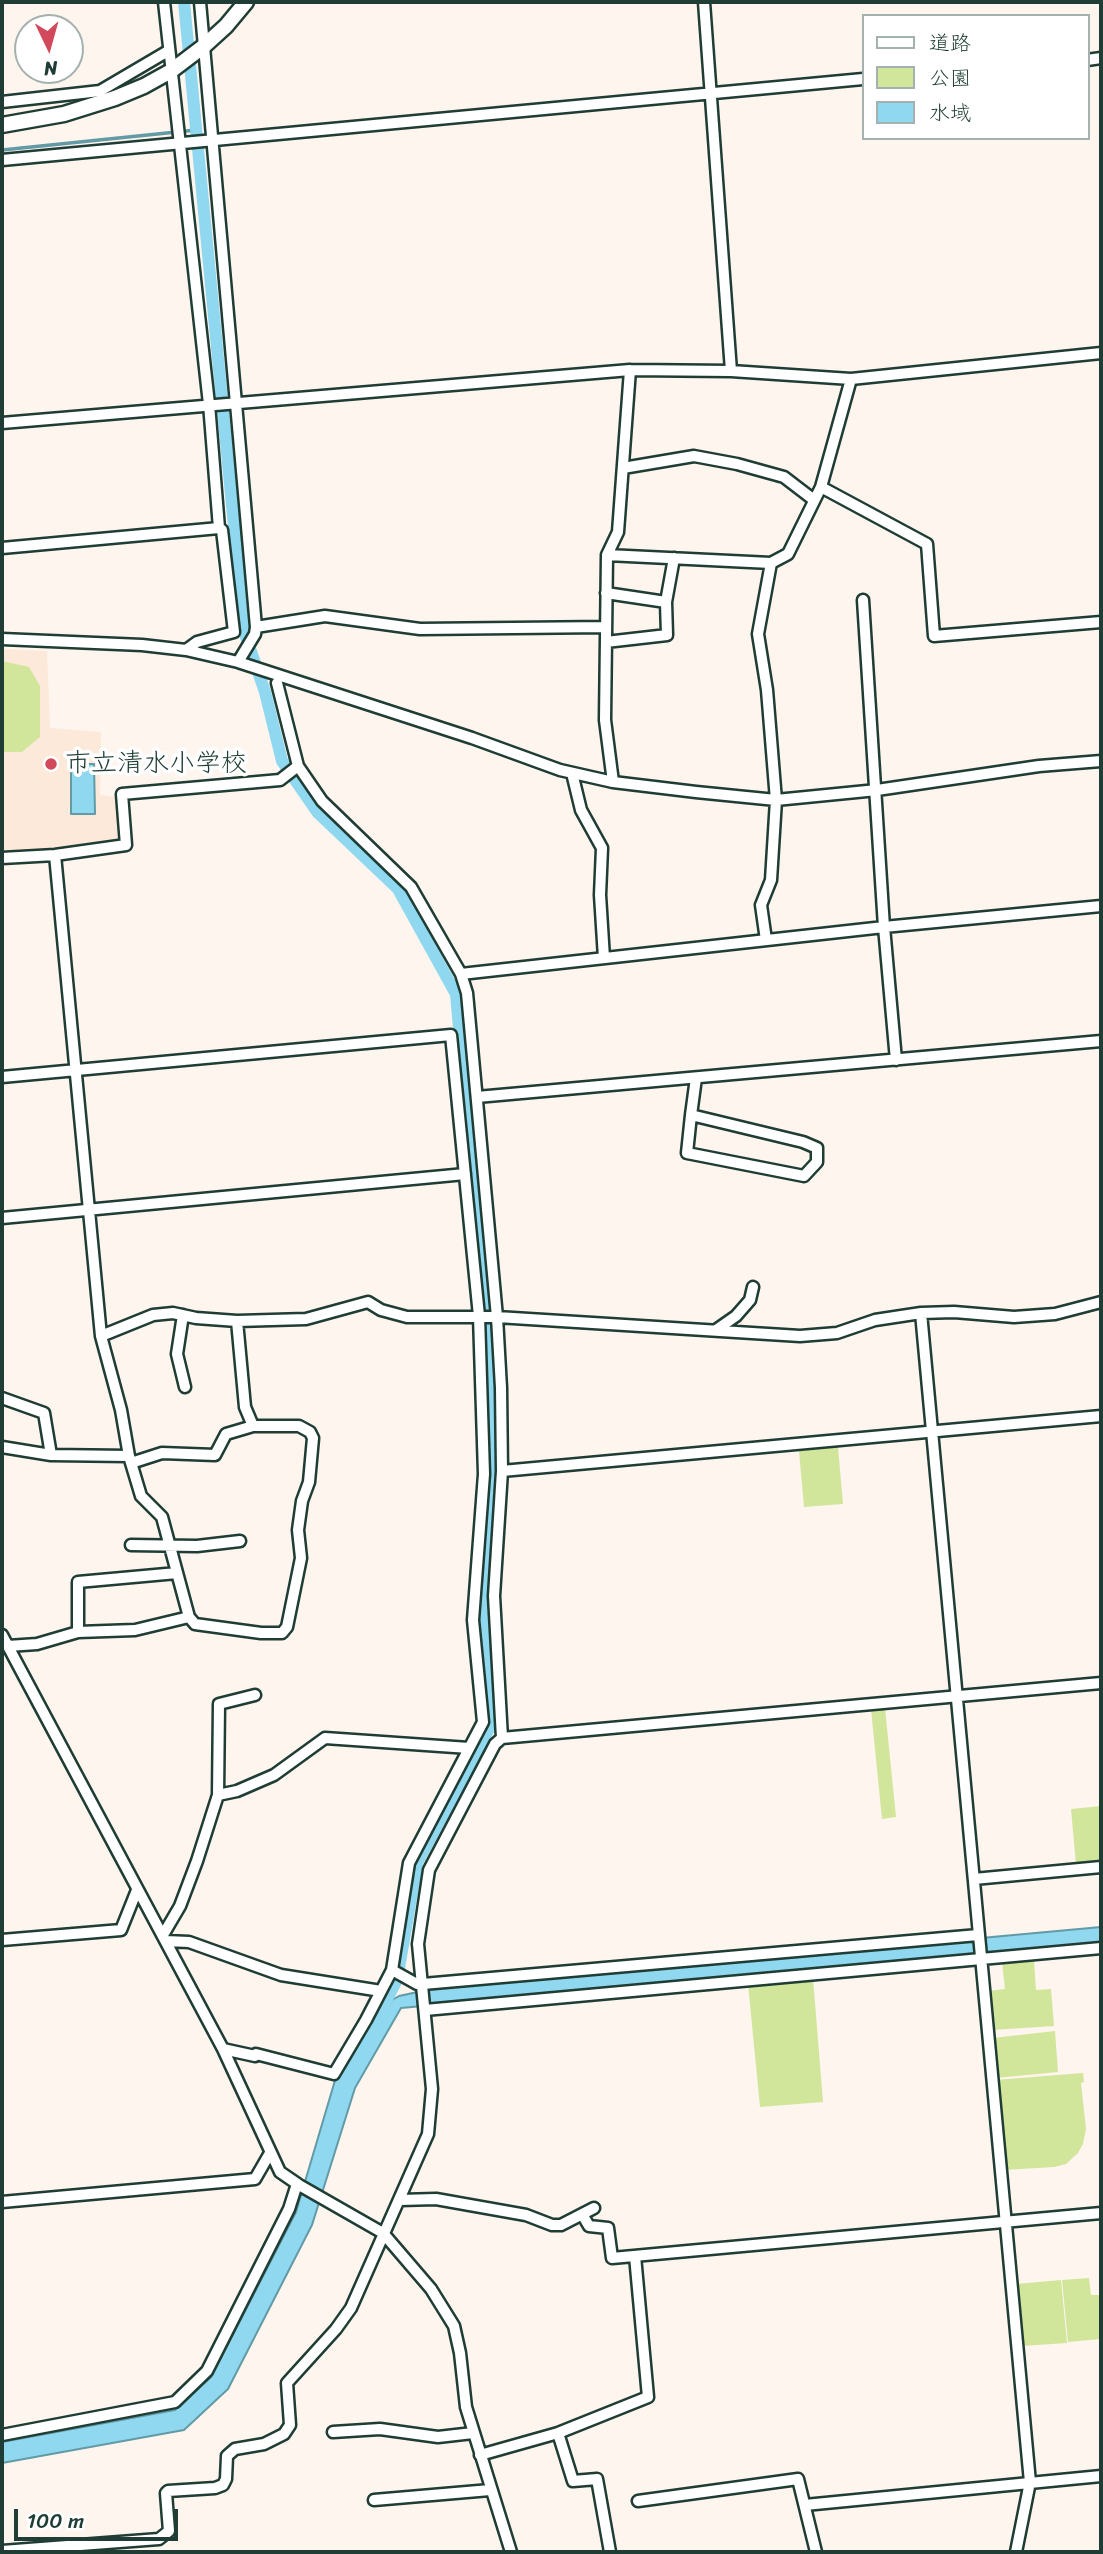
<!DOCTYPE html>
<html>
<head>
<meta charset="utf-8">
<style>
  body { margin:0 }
  #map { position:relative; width:1103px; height:2554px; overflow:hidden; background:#fef5ee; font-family:Sriracha,"Klee One",sans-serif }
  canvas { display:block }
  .frame { position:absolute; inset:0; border:4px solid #1f3d34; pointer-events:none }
  .legend { position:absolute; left:862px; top:14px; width:228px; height:126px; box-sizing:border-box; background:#fff; border:2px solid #a5b1ae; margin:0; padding:9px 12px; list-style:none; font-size:21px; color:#1f3d34 }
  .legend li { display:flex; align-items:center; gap:14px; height:35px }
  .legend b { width:35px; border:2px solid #a5b1ae }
  .north { position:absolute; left:14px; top:14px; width:70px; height:70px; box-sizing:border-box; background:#fff; border:2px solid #a5b1ae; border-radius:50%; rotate:175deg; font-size:19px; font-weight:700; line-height:28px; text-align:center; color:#1f3d34 }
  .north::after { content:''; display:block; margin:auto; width:24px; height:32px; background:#d1495b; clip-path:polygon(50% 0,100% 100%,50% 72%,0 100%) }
  .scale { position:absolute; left:14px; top:2509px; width:164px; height:32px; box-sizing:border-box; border:4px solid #1f3d34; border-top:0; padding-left:9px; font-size:21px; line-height:24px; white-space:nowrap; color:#1f3d34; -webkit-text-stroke:5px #fff; paint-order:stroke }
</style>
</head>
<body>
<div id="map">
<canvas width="1103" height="2554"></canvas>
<div class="frame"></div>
<ul class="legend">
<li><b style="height:9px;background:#fff"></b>道路</li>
<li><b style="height:19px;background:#d1e69b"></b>公園</li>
<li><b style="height:19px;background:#8fd8f0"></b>水域</li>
</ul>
<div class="north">N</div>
<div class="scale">100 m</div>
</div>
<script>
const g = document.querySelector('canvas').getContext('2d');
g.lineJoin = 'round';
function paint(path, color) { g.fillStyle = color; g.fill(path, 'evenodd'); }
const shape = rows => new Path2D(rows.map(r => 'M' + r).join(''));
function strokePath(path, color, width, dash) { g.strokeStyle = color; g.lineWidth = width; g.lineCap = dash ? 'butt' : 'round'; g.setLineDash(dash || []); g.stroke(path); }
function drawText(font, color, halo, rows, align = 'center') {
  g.font = font + ' Sriracha,"Klee One",sans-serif'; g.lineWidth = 7; g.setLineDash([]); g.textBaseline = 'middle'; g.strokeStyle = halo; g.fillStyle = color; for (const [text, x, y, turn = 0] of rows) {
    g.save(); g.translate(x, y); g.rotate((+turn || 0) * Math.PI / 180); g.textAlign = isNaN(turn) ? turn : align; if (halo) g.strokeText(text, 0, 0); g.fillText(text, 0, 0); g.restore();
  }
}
const built = shape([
  [2,649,47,651,50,728,101,732,100,795,117,797,120,841,2,854]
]);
const green = shape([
  [2,661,29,667,40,686,40,737,22,752,2,752],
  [838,1447,843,1504,804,1507,799,1451],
  [885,1708,896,1817,882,1819,871,1709],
  [1101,1806,1101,1862,1076,1864,1071,1809],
  [1034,1960,1036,1990,1051,1989,1054,2026,992,2030,987,1991,1005,1989,1002,1962],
  [813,1978,823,2102,760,2107,748,1984],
  [1055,2031,1058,2072,996,2078,993,2038],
  [1083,2073,1084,2082,1081,2083,1086,2129,1083,2144,1078,2153,1066,2164,1054,2167,1004,2170,995,2080],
  [1089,2278,1091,2295,1101,2295,1101,2339,1068,2342,1062,2280],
  [1061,2280,1067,2343,1022,2346,1016,2284]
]);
const water = shape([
  [71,764,94,764,95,814,71,814,71,764],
  [1101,1927,1101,1945,401,2008,355,2088,312,2225,228,2389,184,2430,2,2463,2,2442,175,2410,211,2377,296,2212,336,2077,375,2010,384,2014,392,2000,399,1996,436,1988,1101,1927]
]);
const stream = shape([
  [2,150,196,130]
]);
const canal = shape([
  [184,2,244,631,265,692,282,761,318,813,398,889,456,994,486,1337,492,1475,482,1608,490,1727,417,1863,397,1980,373,2026]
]);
const street = shape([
  [164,2,209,404,219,528,222,530,234,632,197,642,186,650],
  [200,2,256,627,255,634,238,662],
  [704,2,731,371],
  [1087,60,1101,58],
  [2,102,100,91,168,51],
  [2,160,863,79],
  [2,423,630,370,731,371,851,379,1101,353],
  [623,468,694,456,737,464,784,477,814,500],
  [821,487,927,544,934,636,1101,622],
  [2,548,219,528],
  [607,555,771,563,788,554,821,487,851,379],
  [606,593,666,602,674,558],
  [863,600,884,927,896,1060],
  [256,627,325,616,420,629,606,627],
  [2,639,142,645,186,650,238,662,472,738,560,770,613,782,696,792,776,800,877,790,1039,766,1101,761],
  [606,642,667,635,666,602],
  [277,683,298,766,322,801,411,887,461,974,467,993,497,1317,501,1388,502,1471,494,1596,502,1738],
  [572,773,581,810,602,848,600,895,604,958],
  [613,782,605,720,607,555,618,532,630,370],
  [55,855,101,1336,121,1410,129,1456,141,1496,162,1517,189,1617,195,1624,261,1633,282,1633,287,1627,301,1558,298,1530,302,1501,309,1482,313,1438,310,1432,299,1426,253,1426,245,1407,237,1321],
  [2,858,55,855,126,845,122,794,280,780,298,766],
  [766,940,761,905,771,880,776,800,767,690,758,634,771,563],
  [461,974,884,927,1101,906],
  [2,1077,451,1035,479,1316,484,1474,473,1620,483,1722,409,1863,392,1970,366,2020,334,2074,256,2054,255,2056,223,2049],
  [477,1097,1101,1041],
  [691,1115,803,1142,817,1148,817,1162,804,1176,687,1153,691,1115,696,1078],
  [2,1218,465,1174],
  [921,1313,1030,2482,1016,2552],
  [183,1315,177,1354,185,1387],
  [716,1330,736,1316,750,1300,753,1287],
  [101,1336,153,1315,173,1313,196,1318,237,1321,306,1319,368,1302,381,1310,407,1317,497,1317,800,1336,837,1333,875,1320,921,1313,954,1312,1014,1317,1055,1314,1101,1302],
  [2,1398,44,1413,51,1455],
  [2,1447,51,1455,129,1456],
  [131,1463,162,1453,215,1455,226,1434,253,1426],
  [502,1471,1101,1416],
  [131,1545,197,1546,240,1541],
  [78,1632,78,1582,177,1573],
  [2,1635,223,2049,280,2172,299,2185,383,2233,431,2289,454,2326,460,2353,466,2407,511,2552],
  [8,1646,37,1644,78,1632,135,1630,189,1617],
  [218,1795,237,1791,274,1775,325,1738,469,1748],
  [974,1879,1101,1867],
  [163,1935,180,1906,197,1861,218,1795,219,1704,255,1695],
  [2,1940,121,1930,137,1890],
  [166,1941,189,1942,281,1975,381,1991],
  [392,1970,417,1984,423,1984,978,1935],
  [425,2010,1101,1948],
  [400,2200,436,2199,526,2215,552,2225,561,2225,594,2208],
  [2,2202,255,2179,270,2153],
  [582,2214,589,2226,608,2228,612,2258,1101,2213],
  [333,2432,380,2429,438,2437,473,2433],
  [558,2433,573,2481,597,2479,610,2552],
  [2,2435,175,2402,207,2371,289,2209,297,2184],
  [480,2455,558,2433,648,2397,635,2256],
  [374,2500,490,2490],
  [638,2501,798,2479,816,2552],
  [805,2505,1101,2476],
  [2,2551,159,2539,169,2531,166,2493,168,2491,215,2488,223,2485,226,2479,227,2456,235,2449,264,2444,284,2434,290,2425,287,2383,336,2329,351,2308,428,2134,432,2089,418,1944,429,1870,495,1744,502,1738,1101,1683]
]);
const secondary = shape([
  [2,125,64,114,115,98,144,86,171,71,204,46,226,26,246,2]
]);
const markers = [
  [51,764,7,"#d1495b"]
];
const poiNames = [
  ["市立清水小学校",65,764]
];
paint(built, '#fce9d9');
paint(green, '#d1e69b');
paint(water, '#8fd8f0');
strokePath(water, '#629aa5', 2);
strokePath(stream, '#629aa5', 3.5);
strokePath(canal, '#8fd8f0', 12);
strokePath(street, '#1f3d34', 15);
strokePath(secondary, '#1f3d34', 19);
strokePath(street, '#fff', 10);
strokePath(secondary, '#fff', 14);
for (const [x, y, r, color] of markers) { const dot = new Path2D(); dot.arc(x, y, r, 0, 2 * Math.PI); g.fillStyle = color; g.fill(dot); strokePath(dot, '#fff', 2.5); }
drawText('26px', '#1f3d34', '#fff', poiNames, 'left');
</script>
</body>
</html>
